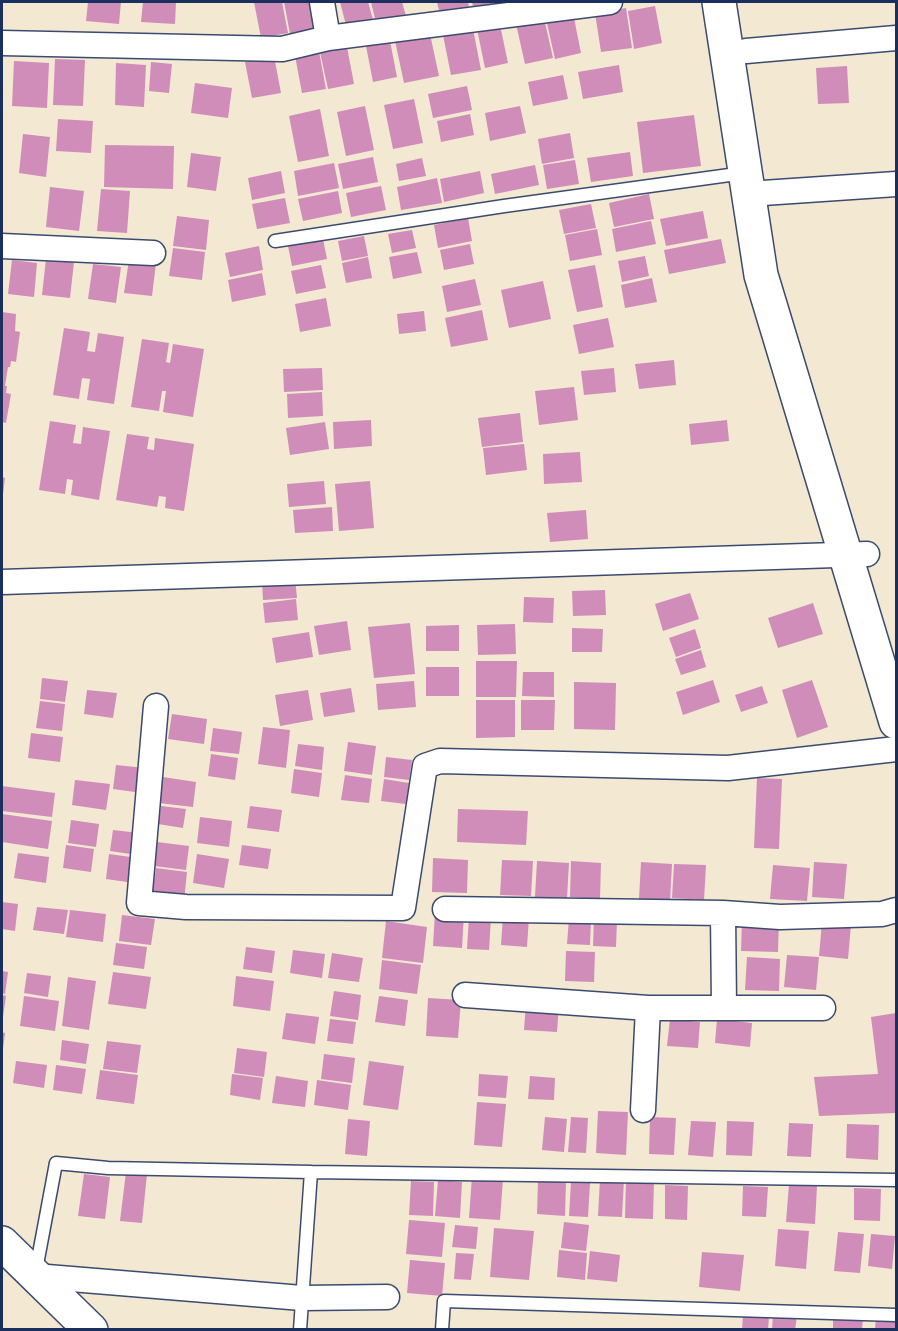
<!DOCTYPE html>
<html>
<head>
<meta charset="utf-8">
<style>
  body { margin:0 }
  #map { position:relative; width:898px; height:1331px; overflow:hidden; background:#f3e8d2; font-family:Cardo,serif }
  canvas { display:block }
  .frame { position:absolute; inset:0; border:3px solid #1b2f5e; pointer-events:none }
</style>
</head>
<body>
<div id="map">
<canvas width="898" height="1331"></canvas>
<div class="frame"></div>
</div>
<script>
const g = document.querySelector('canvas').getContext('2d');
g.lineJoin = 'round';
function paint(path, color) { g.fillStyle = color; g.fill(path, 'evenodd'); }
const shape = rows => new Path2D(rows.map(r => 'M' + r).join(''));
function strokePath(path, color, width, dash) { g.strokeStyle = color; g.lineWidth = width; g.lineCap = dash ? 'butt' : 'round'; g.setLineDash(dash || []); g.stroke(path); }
const building = shape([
  [88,2,121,2,119,24,86,21],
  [143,2,176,2,175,24,141,22],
  [254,2,282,2,288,33,261,38],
  [284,2,313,2,318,28,290,34],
  [340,2,368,2,374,23,347,29],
  [371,2,402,2,406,16,376,23],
  [437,2,468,2,469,8,440,14],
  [472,2,499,2,499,3,473,7],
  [655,6,662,43,634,49,628,11],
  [626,8,632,48,601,52,595,13],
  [573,13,581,53,555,59,546,19],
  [544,18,553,58,525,64,516,24],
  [500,25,508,63,485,68,477,29],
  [473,29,481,70,451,75,443,35],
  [430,34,439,76,404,83,395,41],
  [390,41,397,77,373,82,366,46],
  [347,47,354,84,328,89,320,52],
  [319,51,326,89,302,93,295,56],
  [274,56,281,93,252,98,245,62],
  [55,59,85,60,83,106,53,105],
  [14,61,49,63,47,108,12,106],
  [151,62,172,64,169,93,149,91],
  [116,63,146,65,144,107,115,105],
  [619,65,623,92,583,99,578,72],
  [847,66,849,103,818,104,816,68],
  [563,75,568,99,533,106,528,82],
  [195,83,232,88,228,118,191,113],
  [467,86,472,110,433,118,428,94],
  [414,99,423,143,393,149,384,105],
  [365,106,374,150,346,156,337,112],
  [520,106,526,133,490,141,485,113],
  [320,109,329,156,298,162,289,116],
  [470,114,474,135,441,142,437,121],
  [694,115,701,166,643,173,637,122],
  [58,119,93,121,91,153,56,151],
  [570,133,574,158,542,164,538,139],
  [23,134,50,137,46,177,19,173],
  [105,145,174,146,173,189,104,187],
  [630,152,633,176,591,182,587,158],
  [191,153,221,157,216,191,187,187],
  [373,157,378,182,343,189,338,164],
  [422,158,426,176,399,181,396,164],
  [575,160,579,184,547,189,543,165],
  [334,163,339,188,298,196,294,171],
  [535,165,539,185,495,194,491,174],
  [281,171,285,193,252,200,248,178],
  [480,171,484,193,444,202,440,179],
  [437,178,442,203,401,210,397,187],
  [381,186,386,210,351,217,346,193],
  [50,187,84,191,79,231,46,227],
  [101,189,130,191,127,233,97,231],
  [338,191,342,213,303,221,298,199],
  [649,194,654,219,614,227,609,203],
  [285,198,290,223,257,229,252,204],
  [591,204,596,228,564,234,559,210],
  [703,211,708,238,666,246,660,219],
  [177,216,209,220,206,250,173,246],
  [468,218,472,241,438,248,434,225],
  [651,221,656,244,616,252,612,229],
  [597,229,602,255,570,261,565,235],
  [412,230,416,248,392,253,388,234],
  [364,236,368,256,342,261,338,241],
  [323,239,327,259,292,266,288,246],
  [721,239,726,263,669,274,664,250],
  [470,244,474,264,444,270,440,250],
  [259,246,263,270,230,277,225,253],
  [173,248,205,252,202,280,169,276],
  [417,252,422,273,393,279,389,257],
  [645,256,649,276,622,282,618,261],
  [368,257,372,278,346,283,342,263],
  [46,259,74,262,70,298,42,295],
  [12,260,37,263,34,297,8,294],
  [129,260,156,263,152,296,124,293],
  [93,264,121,267,116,303,88,299],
  [321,265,326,288,296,294,291,271],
  [595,265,603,307,577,312,568,270],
  [262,273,266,295,232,302,228,280],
  [652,278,657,302,625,308,621,285],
  [475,279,481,305,447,312,442,286],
  [543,281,551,319,509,328,501,290],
  [326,298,331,326,300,332,295,304],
  [482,310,488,340,451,347,445,318],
  [424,311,426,331,399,334,397,314],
  [2,312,16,314,15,331,20,332,16,362,11,361,10,367,8,367,5,386,7,386,6,393,11,394,6,423,2,422],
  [608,318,614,347,579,354,573,325],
  [64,328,90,332,87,351,95,352,98,333,124,337,114,404,87,400,90,379,82,378,79,399,53,395],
  [142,339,169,343,166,362,170,363,173,344,204,349,193,417,163,412,166,391,162,391,159,411,131,407],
  [674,360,676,385,639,389,635,364],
  [322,368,323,390,284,392,283,369],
  [614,368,616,392,584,395,581,371],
  [574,387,578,420,539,425,535,391],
  [322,392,323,416,288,418,287,394],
  [520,413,523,442,482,447,478,418],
  [371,420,372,446,334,449,333,422],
  [727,420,729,441,691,445,689,424],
  [50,421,76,425,73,443,81,444,83,427,110,431,99,500,71,495,73,480,67,479,65,494,39,490],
  [325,422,329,449,290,455,286,428],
  [127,434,149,437,147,449,154,450,155,438,194,444,184,511,165,508,166,497,159,496,157,507,116,500],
  [524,444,527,470,486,475,483,448],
  [580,452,582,482,544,484,543,454],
  [2,477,5,478,3,494,2,494],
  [324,481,326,504,289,507,287,484],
  [370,481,374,528,339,531,335,484],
  [332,507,333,531,295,533,293,510],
  [586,510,588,539,550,542,547,513],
  [295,578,297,598,263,600,262,580],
  [605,590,606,615,573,616,572,591],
  [690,593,699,619,663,631,655,604],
  [524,597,554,598,553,623,523,622],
  [296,599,298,620,265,623,263,603],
  [813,603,823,634,778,648,768,618],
  [347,621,351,650,319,655,314,626],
  [410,623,415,674,374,678,368,627],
  [515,624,516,654,478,655,477,625],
  [459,625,459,651,426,651,426,626],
  [572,628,603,629,602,652,572,652],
  [695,629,701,648,676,657,669,638],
  [309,632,313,657,276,663,272,638],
  [701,650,706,667,681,675,675,659],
  [476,661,517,661,516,697,476,697],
  [426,667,459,667,459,696,426,696],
  [523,672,554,672,554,697,522,696],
  [42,678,68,681,65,702,40,699],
  [713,680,720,702,683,715,676,692],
  [812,680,828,727,797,738,782,690],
  [414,681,416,707,378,710,376,684],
  [574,682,616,683,615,730,574,729],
  [762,686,768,703,741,712,735,695],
  [351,688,355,712,324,717,320,693],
  [87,690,117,693,113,718,84,714],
  [308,690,313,720,280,726,275,695],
  [476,700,515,700,515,737,476,738],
  [521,700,555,700,554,730,521,730],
  [40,701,65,704,62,731,36,728],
  [172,714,207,719,204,744,168,739],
  [263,727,290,730,286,768,258,764],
  [213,728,242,732,239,754,210,751],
  [31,733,63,737,60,762,28,758],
  [348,742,376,746,372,775,344,771],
  [298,744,324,747,322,770,295,766],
  [211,754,238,758,235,780,208,776],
  [386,757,412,760,409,780,384,777],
  [116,765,145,768,142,793,113,789],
  [294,769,322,773,319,797,291,793],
  [345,775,372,779,369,803,341,800],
  [163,777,196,782,193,807,159,803],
  [757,778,782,779,779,849,754,848],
  [384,779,409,783,406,804,381,801],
  [75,780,110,784,106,810,72,805],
  [2,786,55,793,52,817,2,811],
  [161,806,186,809,183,828,158,824],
  [250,806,282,810,279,832,247,828],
  [458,809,528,811,526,845,457,842],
  [2,814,52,821,48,849,2,842],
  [200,817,232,821,229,847,197,843],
  [71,820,99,824,96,847,68,843],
  [113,830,139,833,137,855,110,851],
  [157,842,189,846,186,870,154,866],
  [66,845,94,849,91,872,63,868],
  [242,845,271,849,268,869,239,865],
  [18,853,49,857,46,883,14,878],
  [109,854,138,858,134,883,106,879],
  [197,854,229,859,224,888,193,883],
  [433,858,468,860,467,893,432,892],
  [502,860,533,861,531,896,500,895],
  [537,861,569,863,567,898,535,897],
  [571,861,601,863,600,899,570,897],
  [641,862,672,864,670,901,639,899],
  [814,862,847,864,844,899,812,897],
  [674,864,706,865,704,900,672,898],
  [773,865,810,868,807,901,770,899],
  [156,868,187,872,184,901,152,897],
  [2,902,18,904,15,931,2,929],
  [37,907,68,910,64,934,33,930],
  [70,910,106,914,103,942,66,937],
  [435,912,464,914,462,948,433,946],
  [122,915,155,919,151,945,119,941],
  [503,915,529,917,527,947,501,945],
  [469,916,491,918,489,950,467,949],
  [569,918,591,920,590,945,567,944],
  [594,918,617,920,616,947,593,946],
  [742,919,779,920,778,952,741,951],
  [386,921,427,927,423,963,382,958],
  [822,922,851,925,848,959,819,956],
  [116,943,147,947,144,969,113,965],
  [246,947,275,951,272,973,243,969],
  [293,950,325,954,322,978,290,973],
  [566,951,595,952,594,982,565,981],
  [332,953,363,958,359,982,328,978],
  [787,955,819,957,816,990,784,987],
  [747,957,780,959,779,991,745,990],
  [382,960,421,965,417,994,379,989],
  [2,971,8,972,5,994,2,993],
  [113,972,151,977,146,1009,108,1004],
  [27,973,51,976,48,997,24,993],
  [236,976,274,981,270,1011,233,1006],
  [68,977,96,981,89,1030,62,1026],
  [334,991,361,995,358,1020,330,1016],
  [2,995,6,996,3,1017,2,1017],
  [24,996,59,1001,55,1031,20,1026],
  [379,996,408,1000,405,1026,375,1022],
  [428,998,461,1000,458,1038,426,1036],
  [526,1002,559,1004,557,1032,524,1030],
  [286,1013,319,1017,315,1044,282,1039],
  [896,1013,896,1113,819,1116,814,1077,878,1074,871,1017],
  [330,1019,356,1022,353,1044,327,1041],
  [670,1019,700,1022,698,1048,667,1046],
  [717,1019,752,1023,750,1047,715,1043],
  [2,1032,5,1033,3,1049,2,1049],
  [62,1040,89,1044,86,1064,60,1060],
  [107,1041,141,1045,137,1073,103,1069],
  [237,1048,267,1052,264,1077,234,1073],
  [324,1054,355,1058,352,1083,321,1079],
  [16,1061,47,1065,44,1088,13,1083],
  [369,1061,404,1066,398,1110,363,1105],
  [56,1065,86,1069,82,1094,53,1090],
  [100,1070,138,1075,134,1104,96,1099],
  [232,1074,263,1078,260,1100,230,1095],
  [479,1074,508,1076,506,1098,478,1096],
  [276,1076,308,1081,305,1107,272,1103],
  [530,1076,555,1078,554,1100,528,1099],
  [317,1080,351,1085,348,1110,314,1105],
  [477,1102,506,1104,502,1147,474,1145],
  [598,1111,628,1112,626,1155,596,1153],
  [545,1117,567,1119,564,1152,542,1150],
  [571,1117,588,1118,586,1153,568,1152],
  [650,1117,676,1118,674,1155,649,1154],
  [348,1119,370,1121,367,1156,345,1154],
  [691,1121,716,1122,713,1157,688,1155],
  [727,1121,754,1122,752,1156,726,1155],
  [789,1123,813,1124,811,1157,787,1156],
  [847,1124,879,1125,878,1160,846,1158],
  [126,1172,147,1174,142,1223,120,1221],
  [84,1174,110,1177,105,1219,78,1216],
  [472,1176,503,1179,500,1220,469,1218],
  [600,1179,624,1180,622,1217,598,1216],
  [626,1179,654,1180,653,1219,625,1218],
  [438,1180,462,1182,460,1218,435,1216],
  [538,1180,566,1181,565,1216,537,1214],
  [411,1181,434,1182,433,1216,409,1215],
  [571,1182,590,1183,588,1217,569,1216],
  [789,1184,817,1186,815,1224,786,1222],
  [665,1185,688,1186,687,1220,665,1219],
  [743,1186,768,1187,766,1217,742,1216],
  [854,1188,881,1189,880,1221,854,1220],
  [409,1220,445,1223,442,1257,406,1254],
  [564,1222,589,1225,586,1251,561,1248],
  [455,1225,478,1227,476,1249,452,1247],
  [494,1228,534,1231,529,1280,490,1277],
  [778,1229,809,1231,806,1269,775,1266],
  [838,1232,864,1234,860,1273,834,1271],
  [871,1234,895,1236,892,1269,868,1266],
  [559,1250,587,1253,585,1280,557,1277],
  [590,1251,620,1255,617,1282,587,1279],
  [702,1252,744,1255,740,1291,699,1287],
  [456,1253,474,1254,471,1280,454,1279],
  [410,1260,445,1263,442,1296,407,1293],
  [773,1314,797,1316,795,1330,772,1330],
  [743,1315,769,1317,768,1330,742,1330],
  [833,1316,863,1318,862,1330,833,1330],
  [876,1317,896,1319,896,1330,875,1330]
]);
const lane = shape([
  [275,241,504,206,744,173],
  [36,1270,56,1163,108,1168,311,1172,896,1180],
  [300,1330,311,1172],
  [442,1330,444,1301,896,1315]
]);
const street = shape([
  [322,2,328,38],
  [2,43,282,49,328,38,610,2],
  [746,51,896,38],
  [748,194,896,184],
  [2,246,153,253],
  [2,582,867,554],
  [156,706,139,903,186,907,403,908,425,766,440,761,728,768,896,749],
  [445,909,723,913,780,917,882,914,896,910],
  [723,913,724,1007],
  [465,995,648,1008,823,1008],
  [643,1110,648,1008],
  [35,1276,302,1298,387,1297]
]);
const secondary = shape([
  [719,2,761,275,896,722],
  [2,1243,91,1330]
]);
paint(building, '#d08db9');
strokePath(lane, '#3b4b6f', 15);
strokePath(street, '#3b4b6f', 27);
strokePath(secondary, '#3b4b6f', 36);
strokePath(lane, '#fff', 12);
strokePath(street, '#fff', 24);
strokePath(secondary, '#fff', 33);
</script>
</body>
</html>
